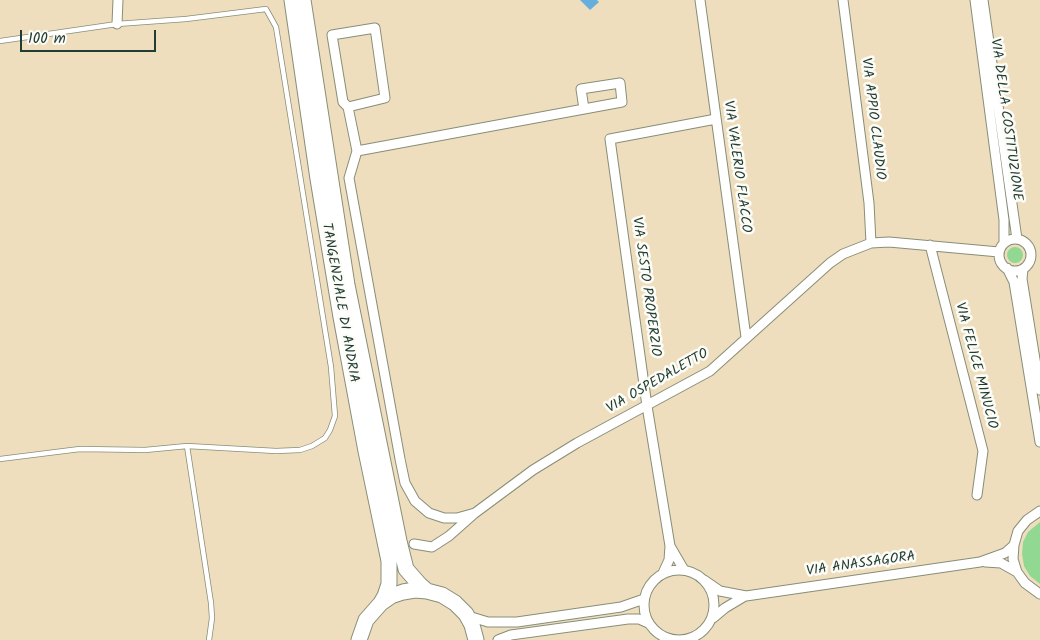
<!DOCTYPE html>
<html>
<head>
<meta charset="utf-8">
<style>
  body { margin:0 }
  #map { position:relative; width:1040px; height:640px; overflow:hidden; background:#efdebd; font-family:Kalam,sans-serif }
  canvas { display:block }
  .scale { position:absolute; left:20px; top:30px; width:136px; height:22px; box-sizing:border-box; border:2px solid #1f3d34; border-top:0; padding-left:6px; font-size:15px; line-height:18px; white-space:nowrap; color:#1f3d34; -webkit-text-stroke:4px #fdfcf7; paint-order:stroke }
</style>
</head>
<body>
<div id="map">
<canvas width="1040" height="640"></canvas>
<div class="scale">100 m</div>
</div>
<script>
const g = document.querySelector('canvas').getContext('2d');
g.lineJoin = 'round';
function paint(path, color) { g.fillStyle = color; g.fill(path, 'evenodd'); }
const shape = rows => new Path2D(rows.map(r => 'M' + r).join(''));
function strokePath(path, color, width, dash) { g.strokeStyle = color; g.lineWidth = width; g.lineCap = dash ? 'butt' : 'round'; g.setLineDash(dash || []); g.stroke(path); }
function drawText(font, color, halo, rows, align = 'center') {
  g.font = font + ' Kalam,sans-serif'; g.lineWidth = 5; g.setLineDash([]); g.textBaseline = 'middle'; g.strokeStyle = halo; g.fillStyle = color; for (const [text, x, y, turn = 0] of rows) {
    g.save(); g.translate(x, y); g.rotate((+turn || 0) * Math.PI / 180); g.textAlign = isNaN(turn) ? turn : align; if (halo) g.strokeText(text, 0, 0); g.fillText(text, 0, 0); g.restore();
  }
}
const green = shape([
  '1007 255a8 8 0 1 1 16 0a8 8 0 1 1-16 0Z',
  [1040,522,1040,584,1030,576,1024,566,1022,554,1023,542,1028,532]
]);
const water = shape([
  [580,0,597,0,599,2,590,10]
]);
const service = shape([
  [0,41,117,24,186,19,266,9,276,27,331,367,335,416,330,430,325,438,312,446,300,450,276,451,187,446,211,603,212,618,209,640],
  [0,459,80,449,145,450,187,446]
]);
const minor = shape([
  [700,0,746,337],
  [843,0,869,203,871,243],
  [975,0,1004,220,1004,243],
  [983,0,1017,239],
  [117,24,118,0],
  [348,107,385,98,375,28,332,35,343,102,348,107,357,151,349,178,400,459,405,483,415,501,429,513,444,518,457,518,475,513],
  [357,151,622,102,620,83,581,89,584,109],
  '999 255a16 16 0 1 1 32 0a16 16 0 1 1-32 0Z',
  [930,245,983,451,977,495],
  [1007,268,1014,282,1040,442],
  [1023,269,1022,279,1040,390],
  [1040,511,1027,520,1018,531,1014,545,1013,559,1017,572,1025,583,1040,594],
  [414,544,432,547,449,536,475,513,533,470,577,443,710,371,830,263,843,254,871,243,889,242,999,252],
  [670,546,684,570],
  [985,562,1001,563,1017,572],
  '644 605a35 35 0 1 1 70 0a35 35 0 1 1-70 0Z',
  [663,573,669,560,670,546,647,406,610,139,716,119],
  [704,580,720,591,746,596,980,562,1005,553,1014,545],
  [468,616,488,622,517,622,621,607,644,599],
  [713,618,725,608,745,596],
  [498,640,511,635,628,619,639,619,648,623]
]);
const primary = shape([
  [292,0,318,179,341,317,366,451,389,561,389,584,385,596,381,603],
  [303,0,347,285,399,541,406,569,420,585,427,591],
  [359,640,366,620,381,603,391,596,403,592,415,590,427,591,442,595,455,603,466,614,472,625,476,640]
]);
const streetNames = [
  ["VIA APPIO CLAUDIO",872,119,83],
  ["VIA DELLA COSTITUZIONE",1005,120,82],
  ["VIA VALERIO FLACCO",736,167,82],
  ["VIA SESTO PROPERZIO",645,287,82],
  ["TANGENZIALE DI ANDRIA",339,303,80],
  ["VIA FELICE MINUCIO",975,366,75],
  ["VIA OSPEDALETTO",658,382,-30],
  ["VIA ANASSAGORA",861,565,-8]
];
paint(green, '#91d893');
paint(water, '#66afdd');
strokePath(service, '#878e78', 6);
strokePath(minor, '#878e78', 11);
strokePath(primary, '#878e78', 17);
strokePath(service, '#fff', 4.5);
strokePath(minor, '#fff', 9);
strokePath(primary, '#fff', 15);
drawText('14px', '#1f3d34', '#fdfcf7', streetNames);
</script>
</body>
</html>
